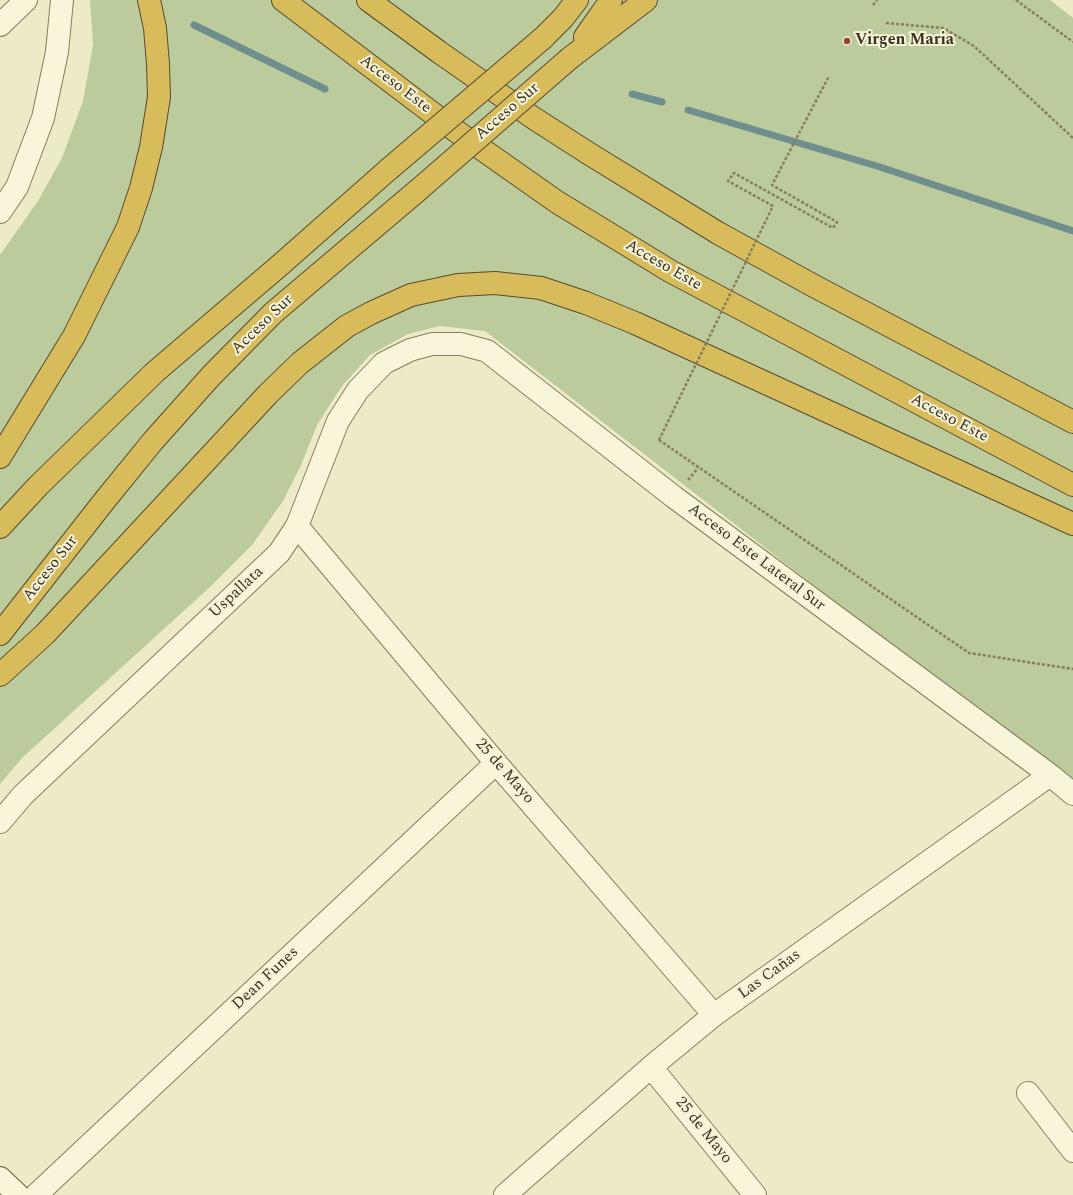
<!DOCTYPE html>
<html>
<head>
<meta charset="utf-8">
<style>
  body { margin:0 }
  canvas { display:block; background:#edeac7 }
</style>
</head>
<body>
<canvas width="1073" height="1195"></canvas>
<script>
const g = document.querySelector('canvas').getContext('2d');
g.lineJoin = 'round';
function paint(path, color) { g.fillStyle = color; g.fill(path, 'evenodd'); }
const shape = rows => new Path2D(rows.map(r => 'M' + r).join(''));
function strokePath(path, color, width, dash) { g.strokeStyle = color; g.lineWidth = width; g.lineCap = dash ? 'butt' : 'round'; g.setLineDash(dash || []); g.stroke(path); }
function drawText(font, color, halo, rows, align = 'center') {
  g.font = font + ' Spectral,serif'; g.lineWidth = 4; g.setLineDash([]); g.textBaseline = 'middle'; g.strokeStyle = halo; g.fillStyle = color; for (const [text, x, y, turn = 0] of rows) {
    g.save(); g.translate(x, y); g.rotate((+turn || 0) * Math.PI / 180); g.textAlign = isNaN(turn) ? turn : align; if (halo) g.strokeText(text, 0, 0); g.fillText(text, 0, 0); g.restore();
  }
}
const green = shape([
  [90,0,1050,0,1073,18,1073,786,485,331,440,326,408,334,370,355,342,386,317,425,301,465,283,501,252,545,209,588,22,758,0,784,0,255,38,201,62,158,83,101,93,45]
]);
const stream = shape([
  [194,25,325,89],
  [632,94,662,102],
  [688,110,880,167,1073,231]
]);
const path = shape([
  [1016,0,1073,42],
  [873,5,877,0],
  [886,23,943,28,974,46,1073,138],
  [773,206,728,181,734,173,833,228,837,222,772,185,829,76],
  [659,440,969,653,1073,669],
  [688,480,698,468]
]);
const minor = shape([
  [0,25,26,0],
  [297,526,496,763,714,1015],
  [651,1067,755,1195],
  [1028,1093,1073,1151],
  [36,1195,496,763]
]);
const tertiary = shape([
  [0,212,17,187,43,118,57,52,62,0],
  [0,822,23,795,279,553,297,526,338,421,358,390,384,363,410,350,432,344,461,344,487,351,674,497,1050,775,1073,794],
  [505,1195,651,1067,714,1015,1050,775]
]);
const secondary = shape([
  [0,1178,18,1195]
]);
const motorway = shape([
  [283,0,456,131,557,202,670,271,1073,485],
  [368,0,439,52,535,119,588,153,718,233,814,286,1073,422],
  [585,37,611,0],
  [543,38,563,18,577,0],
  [570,58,646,0],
  [0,457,74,336,128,227,141,188,151,147,159,97,158,64,155,28,149,0],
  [0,527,38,486,155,372,279,266,389,169],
  [0,634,105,500,153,441,211,376,273,313,417,191],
  [0,675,45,634,268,394,300,363,347,326,371,313,411,295,458,285,495,283,541,288,586,303,635,323,1073,524]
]);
const pathBridge = shape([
  [659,440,773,206]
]);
const motorwayBridge = shape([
  [389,169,543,38],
  [417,191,570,58]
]);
const markers = [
  [847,41,4,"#95442f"]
];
const poiNames = [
  ["Virgen Maria",855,41]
];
const streetNames = [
  ["Acceso Este",395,85,37],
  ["Acceso Sur",508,112,-41],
  ["Acceso Este",663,266,30],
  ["Acceso Sur",263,325,-44],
  ["Acceso Este",949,419,28],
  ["Acceso Este Lateral Sur",756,558,37],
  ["Acceso Sur",51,569,-52],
  ["Uspallata",237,593,-43],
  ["25 de Mayo",504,772,49],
  ["Las Cañas",770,975,-36],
  ["Dean Funes",266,979,-43],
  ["25 de Mayo",703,1131,51]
];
paint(green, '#bbcb9b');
strokePath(stream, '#6f8f8e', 7);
strokePath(minor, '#887d5d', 24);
strokePath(tertiary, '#887d5d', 24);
strokePath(secondary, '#6a5e40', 24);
strokePath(motorway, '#564a31', 24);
strokePath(path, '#887d5d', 2.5, [3, 2]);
strokePath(minor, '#f8f5db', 22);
strokePath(tertiary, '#f8f5db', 22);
strokePath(secondary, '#f8f5db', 22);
strokePath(motorway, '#d8bc5c', 22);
strokePath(motorwayBridge, '#564a31', 24, []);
strokePath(pathBridge, '#887d5d', 2.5, [3, 2]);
strokePath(motorwayBridge, '#d8bc5c', 22);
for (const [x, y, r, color] of markers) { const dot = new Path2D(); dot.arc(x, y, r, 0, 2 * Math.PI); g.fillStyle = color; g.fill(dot); strokePath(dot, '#f5f2d7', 1.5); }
drawText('bold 16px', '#393220', '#f5f2d7', poiNames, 'left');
drawText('16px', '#393220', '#f5f2d7', streetNames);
</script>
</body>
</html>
